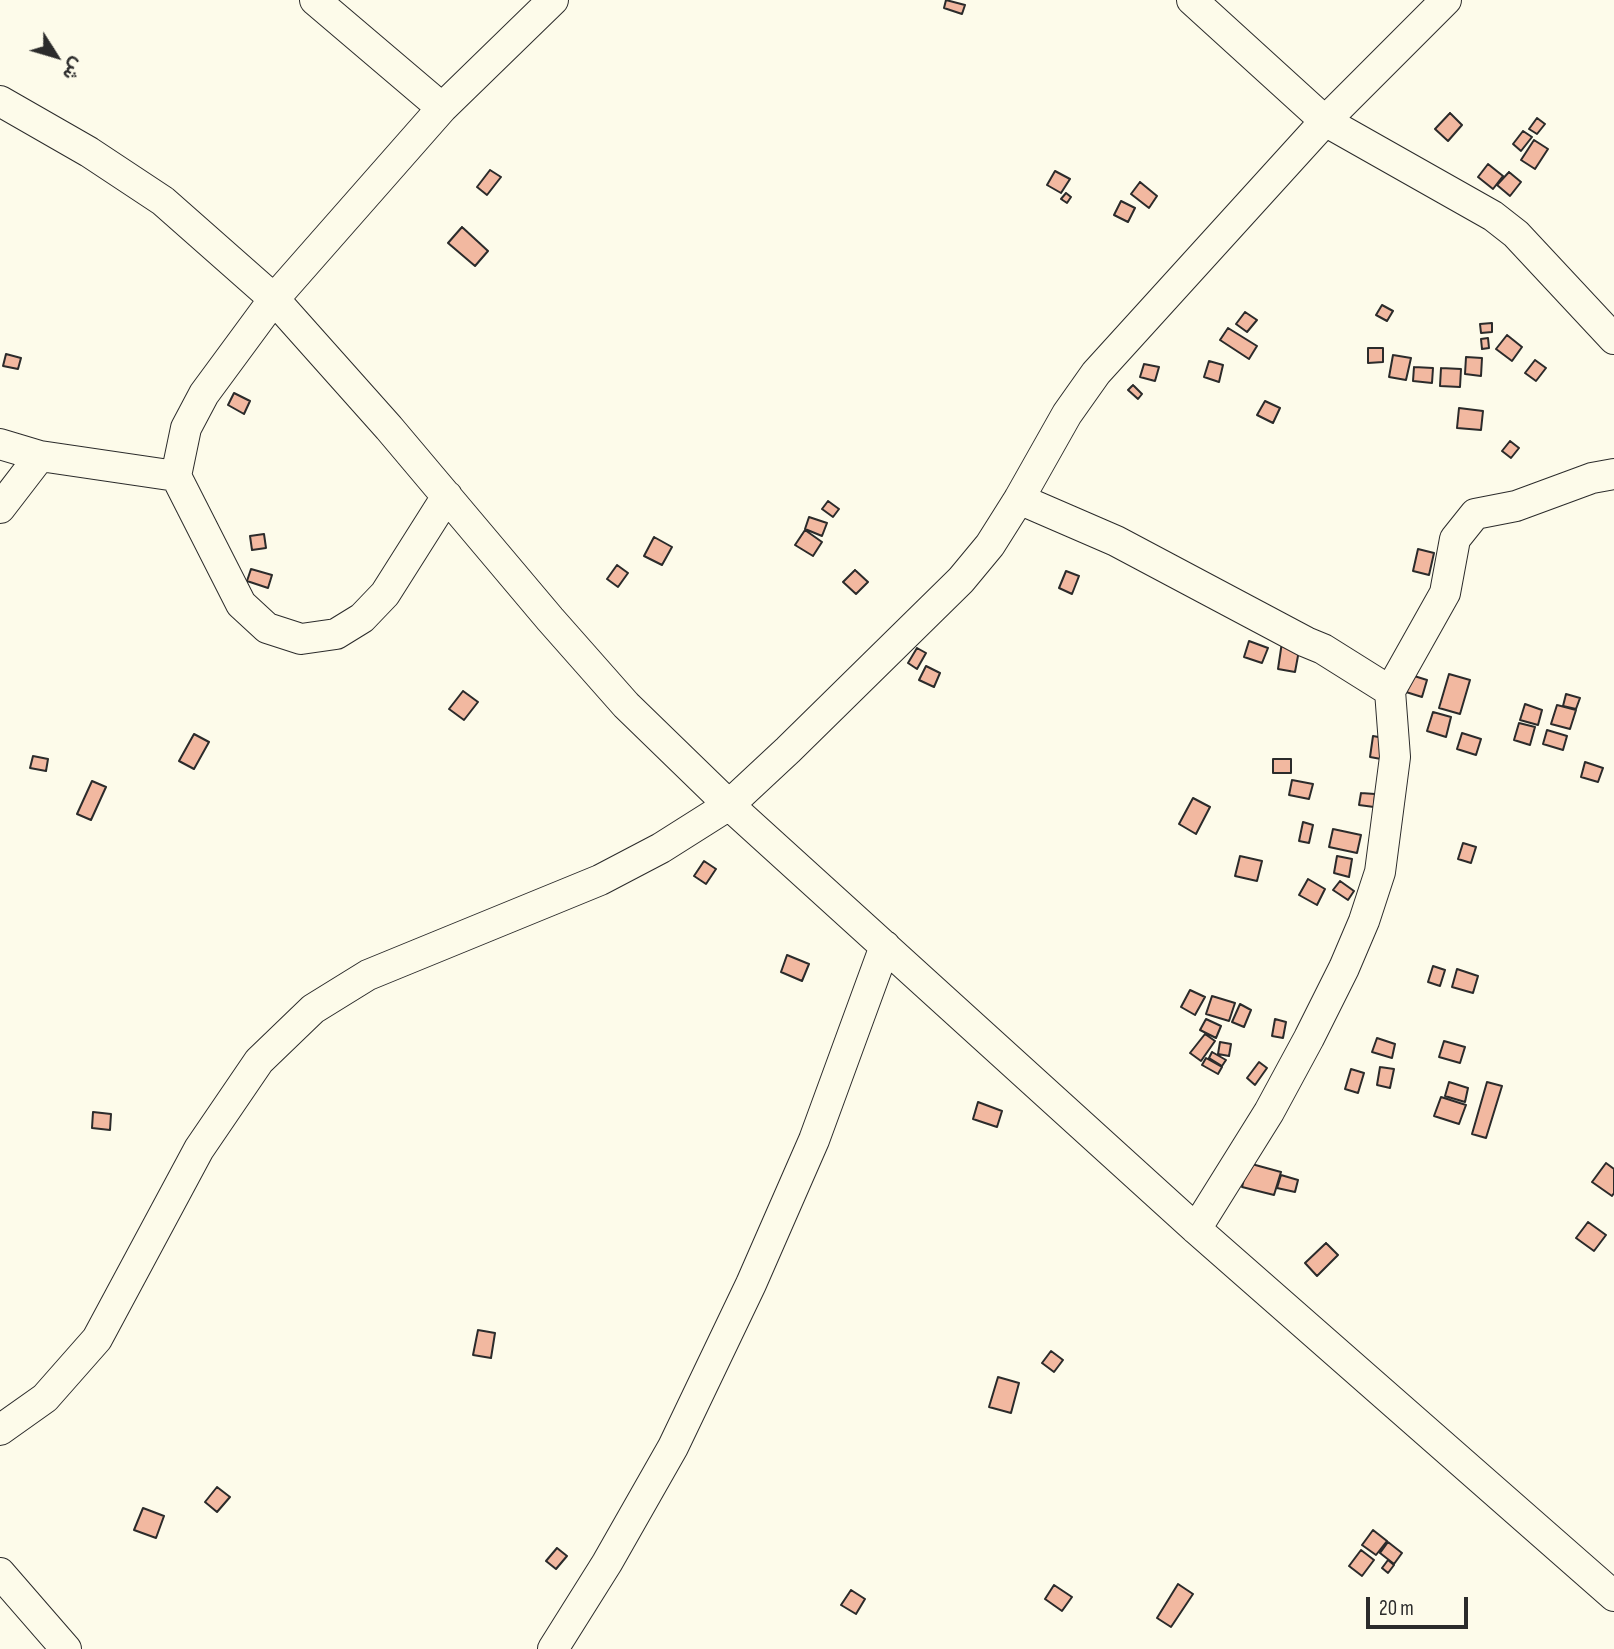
<!DOCTYPE html>
<html>
<head>
<meta charset="utf-8">
<style>
  body { margin:0 }
  #map { position:relative; width:1614px; height:1649px; overflow:hidden; background:#fdfbea; font-family:"Sofia Sans Condensed",Vazirmatn,sans-serif }
  canvas { display:block }
  .north { position:absolute; left:21px; top:21px; width:70px; height:70px; -webkit-text-stroke:5px #fdfbea; paint-order:stroke; rotate:127deg; font-size:19px; font-weight:700; line-height:28px; text-align:center; color:#2b2b2b }
  .north::after { content:''; display:block; margin:auto; width:24px; height:32px; background:#2b2b2b; clip-path:polygon(50% 0,100% 100%,50% 72%,0 100%) }
  .scale { position:absolute; left:1366px; top:1597px; width:102px; height:32px; box-sizing:border-box; border:4px solid #2b2b2b; border-top:0; padding-left:9px; font-size:21px; line-height:24px; white-space:nowrap; color:#2b2b2b; -webkit-text-stroke:5px #fdfbea; paint-order:stroke }
</style>
</head>
<body>
<div id="map">
<canvas width="1614" height="1649"></canvas>
<div class="north">ش</div>
<div class="scale">20 m</div>
</div>
<script>
const g = document.querySelector('canvas').getContext('2d');
g.lineJoin = 'round';
function paint(path, color) { g.fillStyle = color; g.fill(path, 'evenodd'); }
const shape = rows => new Path2D(rows.map(r => 'M' + r).join(''));
function strokePath(path, color, width, dash) { g.strokeStyle = color; g.lineWidth = width; g.lineCap = dash ? 'butt' : 'round'; g.setLineDash(dash || []); g.stroke(path); }
const building = shape([
  [946,0,965,5,962,14,944,8,946,0],
  [1450,113,1462,125,1448,141,1435,129,1450,113],
  [1537,118,1545,124,1537,134,1529,129,1537,118],
  [1523,131,1532,137,1521,151,1513,144,1523,131],
  [1534,140,1548,149,1535,169,1521,160,1534,140],
  [1488,164,1503,176,1493,189,1478,177,1488,164],
  [490,170,501,177,487,195,477,187,490,170],
  [1055,171,1070,179,1061,193,1047,185,1055,171],
  [1509,172,1521,182,1510,196,1497,185,1509,172],
  [1140,182,1157,196,1149,208,1131,194,1140,182],
  [1066,193,1071,197,1067,203,1061,199,1066,193],
  [1121,201,1135,208,1128,222,1114,215,1121,201],
  [462,227,488,251,475,266,448,243,462,227],
  [1382,305,1393,311,1387,321,1376,315,1382,305],
  [1245,312,1257,320,1247,332,1236,324,1245,312],
  [1492,323,1492,332,1481,333,1480,324,1492,323],
  [1228,328,1257,346,1249,359,1220,340,1228,328],
  [1507,335,1522,347,1512,361,1496,349,1507,335],
  [1488,338,1489,348,1482,349,1481,339,1488,338],
  [1368,348,1383,348,1383,362,1368,363,1368,348],
  [6,354,21,358,18,369,3,366,6,354],
  [1393,355,1411,358,1406,380,1389,377,1393,355],
  [1466,357,1482,358,1481,376,1465,374,1466,357],
  [1535,360,1546,368,1536,381,1525,373,1535,360],
  [1209,361,1223,365,1219,382,1204,377,1209,361],
  [1144,364,1159,367,1155,381,1140,377,1144,364],
  [1414,367,1433,368,1432,383,1413,381,1414,367],
  [1441,368,1461,369,1460,387,1440,386,1441,368],
  [1133,385,1142,394,1138,399,1128,390,1133,385],
  [234,393,250,401,244,414,228,405,234,393],
  [1265,401,1280,408,1273,423,1257,415,1265,401],
  [1459,408,1483,411,1481,430,1457,428,1459,408],
  [1510,441,1519,448,1511,458,1502,451,1510,441],
  [828,501,839,509,833,517,822,509,828,501],
  [809,517,827,523,822,536,805,529,809,517],
  [805,530,822,542,813,556,795,545,805,530],
  [264,534,266,548,252,550,250,536,264,534],
  [654,537,672,547,662,565,644,556,654,537],
  [1418,549,1434,553,1429,575,1413,571,1418,549],
  [617,565,628,573,618,587,607,579,617,565],
  [251,569,272,575,268,588,247,581,251,569],
  [855,570,868,582,856,594,843,582,855,570],
  [1066,571,1079,576,1072,594,1059,588,1066,571],
  [1249,641,1268,648,1262,663,1244,657,1249,641],
  [1282,642,1300,645,1295,672,1278,669,1282,642],
  [917,648,926,653,917,669,908,663,917,648],
  [926,666,940,673,934,687,919,680,926,666],
  [1449,674,1470,680,1460,714,1439,708,1449,674],
  [1411,675,1427,680,1422,697,1406,692,1411,675],
  [463,691,478,702,464,720,449,709,463,691],
  [1566,694,1580,698,1576,709,1563,706,1566,694],
  [1525,704,1542,710,1538,725,1520,720,1525,704],
  [1557,705,1576,710,1570,729,1551,724,1557,705],
  [1433,712,1451,717,1446,737,1427,731,1433,712],
  [1519,723,1535,727,1530,745,1514,740,1519,723],
  [1547,730,1567,736,1563,750,1543,744,1547,730],
  [1462,733,1481,739,1476,755,1457,749,1462,733],
  [194,734,209,742,194,769,179,761,194,734],
  [1373,736,1384,738,1381,759,1370,757,1373,736],
  [33,756,48,759,46,771,30,768,33,756],
  [1273,759,1291,759,1291,773,1273,773,1273,759],
  [1585,762,1603,768,1598,782,1581,777,1585,762],
  [1292,780,1313,784,1309,799,1289,795,1292,780],
  [92,781,106,787,91,820,77,814,92,781],
  [1361,793,1375,794,1374,807,1359,805,1361,793],
  [1193,798,1210,807,1196,834,1179,824,1193,798],
  [1303,822,1313,825,1309,843,1299,841,1303,822],
  [1333,829,1361,835,1357,853,1329,847,1333,829],
  [1463,843,1476,847,1471,863,1458,859,1463,843],
  [1240,856,1262,861,1257,881,1235,876,1240,856],
  [1337,856,1352,859,1349,877,1334,873,1337,856],
  [704,861,716,869,706,884,694,876,704,861],
  [1308,879,1325,889,1317,905,1299,895,1308,879],
  [1340,881,1354,891,1348,900,1333,890,1340,881],
  [787,955,809,964,802,981,781,972,787,955],
  [1433,966,1445,970,1440,986,1428,982,1433,966],
  [1457,969,1478,976,1473,993,1452,987,1457,969],
  [1190,990,1205,997,1195,1015,1181,1007,1190,990],
  [1212,996,1235,1003,1229,1021,1206,1014,1212,996],
  [1240,1004,1251,1010,1244,1027,1232,1022,1240,1004],
  [1206,1019,1221,1026,1216,1038,1200,1030,1206,1019],
  [1275,1019,1286,1022,1283,1038,1272,1036,1275,1019],
  [1205,1034,1215,1041,1201,1061,1190,1053,1205,1034],
  [1377,1038,1395,1044,1392,1058,1372,1052,1377,1038],
  [1444,1041,1465,1047,1460,1063,1439,1057,1444,1041],
  [1220,1042,1231,1044,1229,1056,1218,1054,1220,1042],
  [1212,1052,1226,1060,1222,1066,1209,1058,1212,1052],
  [1206,1058,1222,1067,1218,1074,1202,1065,1206,1058],
  [1259,1062,1267,1068,1255,1085,1247,1078,1259,1062],
  [1380,1067,1394,1069,1390,1088,1377,1085,1380,1067],
  [1351,1069,1364,1073,1358,1093,1345,1089,1351,1069],
  [1449,1082,1468,1088,1465,1102,1445,1096,1449,1082],
  [1487,1082,1502,1086,1486,1138,1472,1134,1487,1082],
  [1441,1097,1466,1105,1459,1124,1434,1116,1441,1097],
  [978,1102,1002,1111,997,1127,973,1119,978,1102],
  [93,1112,111,1114,110,1130,92,1128,93,1112],
  [1248,1163,1281,1172,1274,1195,1242,1187,1248,1163],
  [1606,1163,1614,1169,1614,1193,1612,1196,1592,1182,1606,1163],
  [1281,1175,1298,1180,1295,1192,1277,1188,1281,1175],
  [1588,1222,1606,1235,1594,1251,1576,1238,1588,1222],
  [1326,1243,1338,1255,1317,1276,1305,1263,1326,1243],
  [478,1330,495,1333,491,1358,473,1355,478,1330],
  [1051,1351,1063,1360,1054,1372,1042,1363,1051,1351],
  [998,1377,1019,1383,1011,1413,989,1407,998,1377],
  [217,1487,230,1497,217,1512,205,1502,217,1487],
  [143,1508,164,1516,156,1538,134,1530,143,1508],
  [1373,1530,1387,1541,1376,1555,1362,1545,1373,1530],
  [1388,1542,1402,1553,1394,1564,1380,1553,1388,1542],
  [557,1548,567,1556,556,1569,546,1561,557,1548],
  [1361,1550,1374,1560,1362,1576,1349,1566,1361,1550],
  [1388,1560,1394,1565,1388,1573,1382,1568,1388,1560],
  [1178,1584,1193,1594,1171,1627,1157,1618,1178,1584],
  [1054,1585,1072,1597,1062,1611,1045,1599,1054,1585],
  [851,1590,865,1599,856,1614,841,1605,851,1590]
]);
const minor = shape([
  [315,0,442,108],
  [1192,0,1325,121,1493,216,1516,234,1614,339],
  [0,101,89,152,163,201,274,299,389,428,550,619,626,705,729,805,1196,1229,1614,1596],
  [0,444,40,456,176,476],
  [447,496,385,594,362,618,336,634,301,639,267,628,241,604,176,476,186,428,204,394,274,299,442,108,553,0],
  [1019,499,1116,541,1306,642,1323,649,1390,691],
  [0,508,40,456],
  [1196,1229,1269,1112,1309,1038,1344,968,1364,921,1380,872,1395,757,1390,691,1445,593,1455,539,1475,514,1516,506,1592,478,1614,474],
  [0,1430,45,1398,97,1339,199,1149,259,1061,313,1009,368,975,600,880,661,848,729,805,788,750,961,580,990,545,1019,499,1067,414,1096,373,1325,121,1446,0],
  [0,1573,66,1649],
  [553,1649,607,1563,673,1447,751,1284,814,1140,885,946]
]);
paint(building, '#f2b8a0');
strokePath(building, '#2b2b2b', 2);
strokePath(minor, '#2b2b2b', 32);
strokePath(minor, '#fdfbea', 30);
</script>
</body>
</html>
